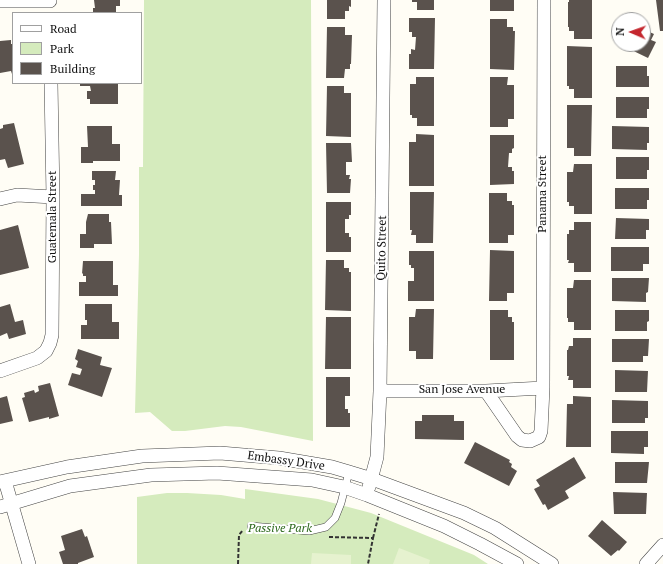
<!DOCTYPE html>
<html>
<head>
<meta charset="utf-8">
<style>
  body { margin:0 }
  #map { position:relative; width:663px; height:564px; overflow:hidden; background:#fffdf5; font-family:"PT Serif",serif }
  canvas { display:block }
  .legend { position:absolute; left:12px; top:12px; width:130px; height:72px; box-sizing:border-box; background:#fff; border:1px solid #a0a0a0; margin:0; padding:5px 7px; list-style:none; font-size:12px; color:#111 }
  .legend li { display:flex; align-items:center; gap:8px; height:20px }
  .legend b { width:20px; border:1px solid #a0a0a0 }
  .north { position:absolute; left:611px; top:12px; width:40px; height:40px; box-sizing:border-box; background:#fff; border:1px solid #a0a0a0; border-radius:50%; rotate:272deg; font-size:11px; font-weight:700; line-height:16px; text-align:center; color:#111 }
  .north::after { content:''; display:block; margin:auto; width:14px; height:18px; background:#c4262e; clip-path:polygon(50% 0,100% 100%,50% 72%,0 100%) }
</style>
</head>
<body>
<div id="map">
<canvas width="663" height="564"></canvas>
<ul class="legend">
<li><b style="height:5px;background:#fff"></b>Road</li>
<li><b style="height:11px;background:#d5ebbd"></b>Park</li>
<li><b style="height:11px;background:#5a524d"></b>Building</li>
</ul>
<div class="north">N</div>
</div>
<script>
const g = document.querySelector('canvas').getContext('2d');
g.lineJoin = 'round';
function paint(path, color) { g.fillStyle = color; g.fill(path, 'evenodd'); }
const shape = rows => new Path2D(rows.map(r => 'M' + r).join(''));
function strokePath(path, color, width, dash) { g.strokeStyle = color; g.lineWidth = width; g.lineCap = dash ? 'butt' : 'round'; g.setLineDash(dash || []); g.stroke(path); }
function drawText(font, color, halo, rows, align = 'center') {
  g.font = font + ' "PT Serif",serif'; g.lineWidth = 4; g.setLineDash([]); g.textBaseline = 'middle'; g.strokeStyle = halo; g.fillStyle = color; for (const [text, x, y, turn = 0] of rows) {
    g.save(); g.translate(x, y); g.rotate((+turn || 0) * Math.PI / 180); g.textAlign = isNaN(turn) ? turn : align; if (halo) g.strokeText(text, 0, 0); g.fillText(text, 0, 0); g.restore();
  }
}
const green = shape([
  [144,0,311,0,313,441,241,427,225,426,185,431,172,431,150,412,135,413,139,254,139,167,143,167],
  [245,489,318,499,371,513,474,555,488,564,137,564,137,497,167,493,187,493,221,495,245,499]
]);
const pitch = shape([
  [399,548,430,560,429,564,393,564],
  [312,553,351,555,351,564,311,564]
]);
const building = shape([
  [94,0,120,0,120,6,116,6,116,13,93,13,93,8,95,8],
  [327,0,351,0,351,7,349,6,349,11,345,11,345,19,327,19],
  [412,0,434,0,434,10,417,10,417,2,412,2],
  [490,0,514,0,514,11,490,11],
  [569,0,592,0,592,39,574,39,574,31,569,31,569,27,568,27,568,2,569,2],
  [656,0,663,0,663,31,660,31],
  [409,18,435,18,434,69,409,69,409,54,411,54,411,49,415,50,416,37,412,37,412,32,409,32],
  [490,19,507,19,507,27,513,27,513,31,515,31,514,70,490,69],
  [327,27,345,27,345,35,352,35,351,64,350,64,350,69,345,69,344,78,326,78],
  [643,29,654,34,651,40,656,42,648,58,619,44,643,44],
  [11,40,11,44,13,44,13,74,12,74,11,71,0,73,0,41],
  [567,46,592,47,592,98,574,98,574,89,569,89,569,86,567,86],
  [616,66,647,66,647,76,649,76,649,87,616,87],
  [416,77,434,77,434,126,417,126,417,118,412,118,412,115,410,115,410,84,416,84],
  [490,77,508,77,507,85,514,85,514,119,508,119,508,127,490,127],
  [80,83,118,83,118,104,90,104,90,99,87,99,87,91,91,91,90,86,80,86],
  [327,86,344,86,344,93,351,93,351,137,326,136],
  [616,97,649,97,649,109,647,109,647,118,616,118],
  [567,105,592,105,591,156,574,156,574,148,567,148],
  [14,123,24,164,8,168,5,159,0,160,0,129,3,128,3,125],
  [87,126,112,126,112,144,120,144,120,161,93,161,93,163,81,163,81,147,88,147],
  [612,126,649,127,649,143,647,143,647,150,612,149],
  [416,134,434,135,434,186,409,186,409,142,416,142],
  [490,135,514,135,514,148,512,149,512,153,509,153,508,167,512,167,512,171,514,171,514,184,490,185],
  [326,143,351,143,352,162,346,162,346,175,350,175,349,179,351,179,350,193,327,193],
  [616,157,649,157,649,170,647,170,647,179,616,179],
  [574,164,592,164,592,214,574,214,574,206,569,206,569,202,567,202,567,172,573,172],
  [92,171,116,171,115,180,120,180,119,195,122,195,122,206,81,206,81,194,95,194,95,190,93,190,93,185,95,185,95,180,92,180],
  [615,188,649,188,649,200,647,200,647,209,615,209],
  [410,192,434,192,433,243,416,243,416,235,411,235,412,230,410,230],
  [489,193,507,193,507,201,512,201,512,205,514,205,514,235,508,235,508,243,489,243],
  [326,202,351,202,351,215,349,215,349,219,345,219,345,233,349,233,349,237,351,237,351,252,326,252],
  [88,214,109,214,109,222,111,222,112,244,94,244,94,248,80,248,80,234,86,234,86,222],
  [616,218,649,219,649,230,646,230,646,239,615,239],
  [574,222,591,222,591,272,574,272,574,263,568,263,569,260,567,260,567,234,569,234,569,230,574,230],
  [18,225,29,268,0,275,0,230],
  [611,247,649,247,649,264,643,264,643,271,611,271],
  [490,250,514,251,514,293,507,293,507,301,489,301],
  [409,251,434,251,434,301,408,301,408,281,414,281,414,268,411,268,411,265,409,265],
  [326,260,344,260,344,268,349,268,349,272,351,272,351,311,325,310],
  [83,261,113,261,113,285,118,285,118,296,79,296,79,282,86,282,86,276,83,276,83,273,82,274],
  [612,278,649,278,648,292,646,293,646,302,612,301],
  [574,280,591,280,591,330,574,330,574,322,568,322,568,318,567,318,567,288,573,288],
  [10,304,15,322,23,320,26,334,9,339,7,333,0,336,0,307],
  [85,304,112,304,112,322,119,322,119,339,81,339,81,325,87,325,87,320,85,320],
  [416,309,434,309,433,359,416,359,416,351,409,351,409,317,415,317],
  [490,310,508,310,508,317,512,317,512,322,514,322,514,360,490,360],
  [615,310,649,310,649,321,647,322,647,331,615,331],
  [326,317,351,317,351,369,325,369],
  [573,338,591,338,591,388,573,388,573,380,568,380,569,376,567,376,567,350,568,350,569,346,573,346],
  [612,339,649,339,648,356,643,356,643,362,612,362],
  [78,349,102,357,100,365,112,368,102,397,68,385,72,373,80,375,82,369,76,367,78,361,75,359],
  [615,370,648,371,647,392,615,392],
  [326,377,350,377,350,396,345,396,345,409,348,409,348,413,350,413,350,427,326,427],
  [50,383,59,416,49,419,49,417,29,422,22,398,25,397,24,393,34,390,35,393,39,391,38,386],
  [7,396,13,421,0,424,0,398],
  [573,396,591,397,591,447,566,447,567,404,573,404],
  [612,400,648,401,648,418,645,418,645,423,612,423],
  [422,415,454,415,454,421,464,421,464,440,415,439,415,421,422,421],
  [611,431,648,431,648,447,644,447,644,454,611,453],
  [475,442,510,460,509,462,512,464,511,467,517,471,509,486,464,463],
  [574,457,586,478,565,491,569,498,548,510,545,504,543,505,534,489,540,486,536,480],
  [615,462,649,462,647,483,615,483],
  [613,492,647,493,646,514,614,514],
  [602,520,627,542,619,551,618,550,611,556,588,536],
  [82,529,85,537,87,536,94,557,78,563,78,564,63,564,59,552,65,550,61,536]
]);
const path = shape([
  [329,537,373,538,368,564],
  [373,538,379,514],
  [238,564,239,535,243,530]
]);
const lane = shape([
  [251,526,309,531,326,527,335,518,341,503,349,472]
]);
const street = shape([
  [0,1,50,1],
  [0,199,17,195,53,197],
  [0,371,37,358,46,351,50,343,52,335,53,197,51,83],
  [380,391,486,391,543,388],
  [486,391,517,436,522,440,530,441,539,437,541,431,543,388,544,0],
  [5,481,29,564],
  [0,482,67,467,142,456,220,453,279,458,332,467,349,472,372,479,464,513,495,528,552,564],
  [369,487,377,457,380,391,384,0],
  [0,507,70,486,151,475,217,473,312,480,344,487,367,495,444,526,480,544,517,564],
  [646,564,663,545]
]);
const streetNames = [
  ["Panama Street",543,194,-90],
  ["Guatemala Street",53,217,-90],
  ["Quito Street",382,248,-89],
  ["San Jose Avenue",462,390],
  ["Embassy Drive",286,461,8]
];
const parkNames = [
  ["Passive Park",280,529]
];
paint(green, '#d5ebbd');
paint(pitch, '#e6f2cf');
paint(building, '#5a524d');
strokePath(lane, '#444', 8);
strokePath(street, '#444', 14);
strokePath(path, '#333', 2, [4, 2]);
strokePath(lane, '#fff', 7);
strokePath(street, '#fff', 13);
drawText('12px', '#111', '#fff', streetNames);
drawText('italic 12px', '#2f6b1f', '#fff', parkNames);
</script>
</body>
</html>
